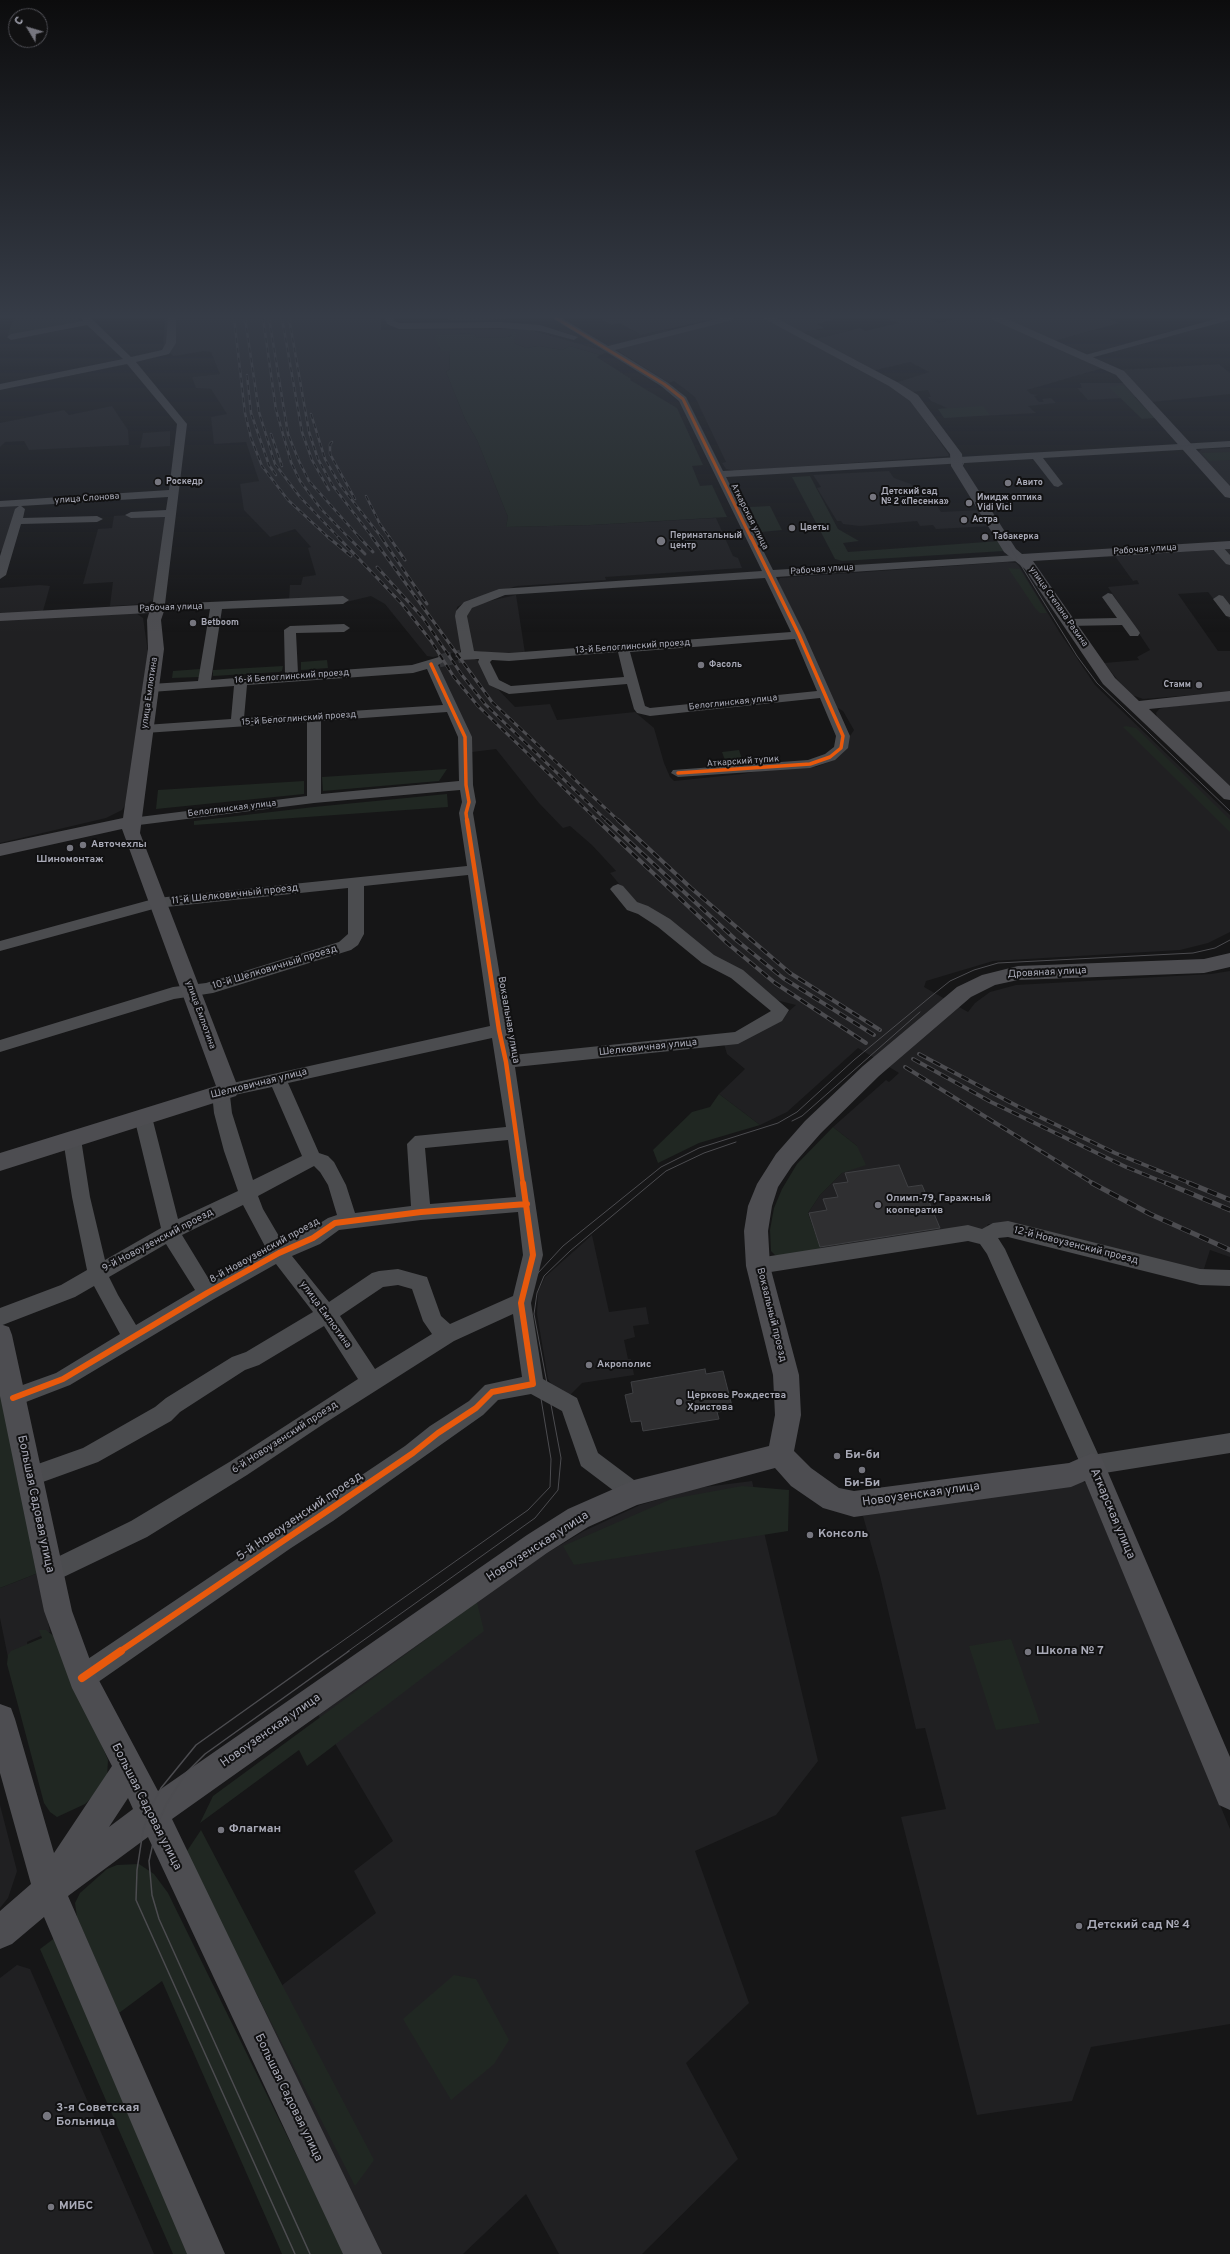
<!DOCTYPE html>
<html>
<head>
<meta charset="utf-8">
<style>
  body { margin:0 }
  #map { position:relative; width:1230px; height:2254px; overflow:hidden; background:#161617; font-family:Overpass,sans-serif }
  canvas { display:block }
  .north { position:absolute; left:8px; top:8px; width:40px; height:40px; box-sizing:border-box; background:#111112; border:1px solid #4e4e54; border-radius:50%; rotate:308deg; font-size:11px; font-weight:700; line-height:16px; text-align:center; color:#a9aab7 }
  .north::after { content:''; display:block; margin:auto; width:14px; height:18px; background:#76767f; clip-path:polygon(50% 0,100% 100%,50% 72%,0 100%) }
</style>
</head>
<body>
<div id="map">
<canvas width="1230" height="2254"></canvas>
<div class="north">С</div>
</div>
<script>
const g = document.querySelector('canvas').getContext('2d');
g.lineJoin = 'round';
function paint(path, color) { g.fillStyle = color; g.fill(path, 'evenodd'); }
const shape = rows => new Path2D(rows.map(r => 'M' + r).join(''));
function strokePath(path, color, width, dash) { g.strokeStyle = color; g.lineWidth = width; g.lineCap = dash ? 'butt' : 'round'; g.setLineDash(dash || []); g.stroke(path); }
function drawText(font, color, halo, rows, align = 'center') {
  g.font = font + ' Overpass,sans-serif'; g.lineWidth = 4; g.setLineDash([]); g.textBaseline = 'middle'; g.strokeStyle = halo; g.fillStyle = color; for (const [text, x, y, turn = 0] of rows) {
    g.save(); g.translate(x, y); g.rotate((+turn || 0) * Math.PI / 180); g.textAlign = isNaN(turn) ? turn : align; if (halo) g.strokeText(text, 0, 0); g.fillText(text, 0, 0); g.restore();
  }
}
const built = shape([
  [165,318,381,318,381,330,527,329,608,352,600,355,570,346,562,350,539,346,526,348,514,343,512,335,507,337,480,338,476,337,475,333,436,335,440,349,449,350,450,369,446,372,465,419,477,440,508,517,506,527,591,525,716,518,733,556,738,558,742,568,605,577,606,580,517,586,496,592,469,600,457,607,456,616,463,647,458,652,433,657,427,656,385,604,371,596,342,603,289,601,290,585,301,585,303,577,316,575,308,548,311,547,295,529,270,537,244,510,240,484,259,481,246,442,214,444,211,417,227,414,211,389,196,388,192,377,220,374,211,352,204,351,174,356,170,353,144,359,163,349],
  [600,318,717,318,641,335,620,323,612,325],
  [737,318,765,318,889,384,909,398,949,455,948,456,736,471,726,469,722,463,726,462,695,397,674,381,669,383,615,349,616,347],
  [771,318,837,318,817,324,824,328,800,333],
  [886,318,927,318,939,323,959,318,991,318,1103,368,1027,390,1031,394,1038,395,1034,396,1039,402,1044,402,1042,399,1051,398,1056,403,1028,406,1036,413,945,418,938,409,947,408,931,401,928,397,931,397,928,390,912,392,895,383,929,372,910,362,872,371,812,340,860,328,865,331,899,323],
  [1002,318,1107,318,1119,323,1054,341],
  [1219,364,1230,373,1230,394,1152,402,1119,370],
  [1080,383,1124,383,1138,397,1088,400,1077,388,1082,388],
  [112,406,128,430,129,445,29,450,24,441,5,442,0,447,0,423,64,410,69,415],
  [170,431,170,446,140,448,143,433],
  [1230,448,1230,488,1198,452,1202,449],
  [889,471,894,478,911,484,914,489,918,488,929,506,937,506,941,512,981,510,992,526,936,529,933,525,920,526,917,521,860,526,843,524,841,521,837,521,817,488,821,487,813,475],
  [23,505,10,550,0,551,0,506],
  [166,512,156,598,146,604,110,606,113,582,83,584,98,529,112,528,114,516],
  [1230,549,1230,620,1208,592,1178,594,1218,651,1230,651,1230,692,1143,699,1129,694,1104,663,1139,660,1137,657,1150,650,1108,587,1139,584,1137,580,1133,581,1115,556],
  [1007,562,1016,563,1019,566,1060,633,1095,685,1230,815,1230,932,1208,943,1180,950,993,961,926,981,924,987,968,1012,975,1003,990,992,1016,985,1211,974,1230,971,1230,1257,1210,1250,1202,1275,988,1224,986,1229,974,1229,821,1250,808,1213,820,1195,842,1173,857,1146,833,1127,886,1080,889,1082,899,1073,858,1048,787,1112,760,1125,719,1094,745,1069,727,1054,724,1044,780,1019,796,1005,776,1000,636,904,610,873,616,871,592,845,570,826,563,828,539,803,496,749,472,752,438,666,463,658,475,659,479,661,491,682,515,707,550,704,557,720,635,712,654,728,664,763,670,777,674,781,742,774,769,769,816,767,834,760,854,730,843,711,833,705,778,581,780,578],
  [40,585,50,586,43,611,0,614,0,588],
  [516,595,525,653,509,654,474,651,471,647,466,616,469,610,481,603],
  [136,613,143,618,148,652,127,802,122,810,106,818,0,843,0,620],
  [1230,700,1230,788,1157,718,1156,713,1159,709,1166,707],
  [592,1235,609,1312,646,1307,649,1324,633,1326,635,1337,624,1340,628,1359,631,1359,634,1375,582,1383,570,1395,552,1385,548,1379,537,1314,538,1292,545,1277],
  [1074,1479,1086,1483,1230,1829,1230,2024,1091,2047,1072,2101,977,2115,901,1817,946,1809,925,1728,916,1729,880,1576,863,1516],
  [752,1481,818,1761,776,1815,695,1851,749,2003,686,2063,738,2159,642,2254,559,2254,526,2194,463,2254,377,2254,255,2006,376,1913,354,1871,393,1841,317,1713,542,1556,584,1531,640,1505,697,1488],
  [38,1573,50,1632,27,1642,33,1666,12,1677,0,1618,0,1588],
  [0,1805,17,1871,8,1898,0,1908],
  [17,1965,30,1969,154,2254,0,2254,0,1978]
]);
const green = shape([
  [14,318,77,318,82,322,7,336],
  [438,318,523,318,462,321],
  [512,332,517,332,514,343,526,348,539,346,562,350,570,346,600,355,597,357,631,379,630,380,677,408,703,465,692,466,700,486,712,485,727,517,591,525,506,527,508,517,477,440,465,419,446,372,450,369,449,351,441,351,435,337,436,335,475,333,476,337,480,338,507,337,511,336],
  [1123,385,1155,418,1142,419,1109,387],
  [983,406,990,415,944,418,938,409],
  [1230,452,1230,460,1209,461,1202,453],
  [810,476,838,529,859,541,843,543,848,552,1000,541,1004,551,842,561,835,559,792,477],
  [770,506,782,530,761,532,750,507],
  [1008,568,1020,569,1047,613,1040,613,1035,608],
  [327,660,328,668,301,670,301,662],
  [283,666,282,671,279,672,213,676,213,670],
  [200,669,199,677,172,678,173,671],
  [1126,726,1136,728,1218,808,1230,820,1230,832,1123,727],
  [739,750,743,762,726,763,722,752],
  [447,769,439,781,323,791,322,777],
  [304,781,304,794,156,809,158,790],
  [447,794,448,807,194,825,194,821,314,807],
  [719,1094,760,1125,699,1143,658,1163,653,1150,692,1112,710,1107],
  [833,1127,857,1146,866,1165,842,1173,820,1195,808,1213,821,1250,781,1256,775,1255,771,1251,770,1230,774,1208,782,1189,797,1164],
  [0,1391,38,1573,0,1588],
  [742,1486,789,1490,788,1531,574,1565,563,1546,671,1499],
  [477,1602,484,1631,307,1766,299,1750,200,1823,213,1796],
  [39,1630,46,1630,55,1637,108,1760,107,1778,96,1793,85,1804,57,1817,50,1812,44,1803,7,1664,8,1655,11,1651,42,1638],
  [1011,1639,1040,1723,996,1730,969,1646],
  [201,1830,374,2160,355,2186,185,1854],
  [139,1864,154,1874,168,1893,345,2254,282,2254,162,1981,119,2013,77,1917,75,1903,80,1893,107,1869,117,1865],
  [56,1937,196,2254,173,2254,40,1949],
  [454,1975,476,1979,509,2040,494,2064,451,2100,403,2019]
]);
const building = shape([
  [899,1165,908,1187,922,1185,940,1228,820,1247,809,1213,827,1210,823,1199,838,1197,833,1184,848,1182,845,1173,899,1165],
  [705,1369,706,1374,723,1371,733,1410,717,1412,719,1419,643,1431,641,1421,631,1422,625,1395,633,1393,631,1382,705,1369]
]);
const minorTunnel = shape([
  [439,661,461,656]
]);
const minor = shape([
  [81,318,90,318,93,320,131,357,162,350,166,343,168,318,176,318,176,343,169,354,136,362,187,424,165,604,343,596,349,600,343,604,222,609,211,680,285,674,284,630,290,626,344,624,350,628,344,632,296,633,298,673,412,665,439,657,445,661,438,665,472,737,473,785,476,802,473,813,513,1055,735,1032,771,1011,731,978,702,963,658,927,638,914,627,910,610,889,613,886,618,884,623,886,637,902,648,906,670,919,714,955,743,970,789,1010,782,1021,738,1044,515,1067,543,1255,531,1303,543,1379,577,1398,598,1453,642,1486,645,1493,642,1500,634,1503,626,1500,581,1466,562,1411,531,1394,498,1400,483,1415,333,1521,291,1548,91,1687,82,1690,73,1687,70,1678,73,1669,405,1446,430,1426,469,1401,485,1385,522,1377,513,1314,454,1341,325,1423,247,1475,147,1537,49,1584,41,1581,37,1573,41,1565,131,1521,231,1461,358,1379,324,1326,259,1365,245,1370,180,1412,171,1421,98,1462,29,1487,21,1484,18,1477,21,1470,83,1448,155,1407,166,1398,232,1357,246,1352,313,1312,276,1264,214,1299,70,1385,13,1407,6,1405,2,1398,6,1391,56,1373,120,1334,94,1286,75,1297,0,1326,0,1308,61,1285,87,1270,72,1197,63,1139,66,1134,72,1132,78,1134,81,1139,90,1197,105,1260,161,1228,134,1117,137,1112,143,1110,149,1112,152,1117,178,1219,238,1191,224,1151,214,1113,212,1093,215,1088,228,1084,490,1026,468,875,364,886,364,934,358,945,351,950,213,993,174,999,0,1052,0,1040,173,987,206,983,339,942,348,934,348,888,157,908,0,951,0,941,157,898,467,866,459,813,462,802,460,790,314,803,131,826,126,825,124,822,126,819,131,818,307,796,307,722,145,733,138,729,145,725,231,719,234,686,151,692,145,688,151,684,198,681,210,609,158,612,152,608,165,517,131,518,125,515,131,512,166,510,168,497,21,506,25,509,23,518,97,516,103,519,97,522,21,524,6,575,0,579,0,556,15,509,19,506,0,507,0,501,169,490,177,424,127,364,0,390,0,384,123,359,87,325,11,340,7,337,11,334,83,321,81,318],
  [427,669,443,705,244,718,247,685,413,673,427,669],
  [447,712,458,737,459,781,321,794,321,721,447,712],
  [492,1038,506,1127,415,1136,407,1144,411,1206,355,1213,346,1185,334,1162,328,1156,319,1153,288,1083,492,1038],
  [272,1087,302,1156,253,1180,232,1113,230,1096,272,1087],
  [508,1140,516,1197,430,1204,425,1148,508,1140],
  [314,1166,320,1172,328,1185,337,1215,328,1218,306,1232,283,1243,263,1209,258,1196,314,1166],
  [243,1205,267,1250,210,1281,182,1235,243,1205],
  [518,1212,523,1255,513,1296,450,1324,441,1316,427,1277,398,1269,379,1271,372,1273,329,1302,292,1256,320,1244,339,1230,421,1220,518,1212],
  [166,1244,195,1290,136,1325,118,1295,109,1277,166,1244],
  [398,1285,412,1289,423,1321,432,1334,375,1369,340,1316,383,1287,398,1285],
  [385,318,393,318,394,321,400,323,500,322,540,325,578,337,574,340,540,331,500,328,399,329,387,324,385,318],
  [552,318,562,318,608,346,720,318,734,318,733,320,615,350,667,382,686,397,723,471,1230,441,1230,447,1043,458,1063,484,1058,487,1054,486,1033,459,726,477,773,570,1018,555,1024,558,1018,561,776,577,805,635,850,736,848,748,835,760,810,768,678,777,671,773,673,770,808,760,825,754,834,747,836,736,820,698,650,716,637,713,634,709,627,684,509,694,489,685,478,662,479,659,461,660,455,656,461,652,455,616,456,611,464,602,499,589,762,571,679,401,661,386,552,318],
  [765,578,791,632,509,653,474,651,467,616,472,608,505,595,765,578],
  [795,639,817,691,650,708,645,706,630,652,795,639],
  [618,652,624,677,511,686,499,680,490,662,492,660,509,661,618,652],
  [1219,318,1230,318,1230,320,1083,360,1078,357,1219,318],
  [1216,543,1220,544,1230,555,1230,565,1226,564,1210,546,1216,543],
  [1108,593,1112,594,1138,630,1140,633,1138,636,1130,636,1122,625,1066,626,1064,623,1066,620,1070,619,1117,618,1102,597,1108,593],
  [1219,595,1223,596,1230,605,1230,617,1226,616,1213,599,1219,595],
  [1008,1221,1200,1269,1230,1270,1230,1286,1200,1285,1008,1237,998,1238,1005,1249,1098,1454,1230,1433,1230,1453,1092,1475,1084,1472,987,1254,980,1244,968,1241,758,1274,751,1272,748,1266,751,1260,758,1258,968,1225,982,1229,993,1223,1008,1221]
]);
const major = shape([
  [763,318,776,318,897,382,918,395,962,454,963,466,1016,549,1022,554,1230,541,1230,549,1033,561,1115,678,1139,701,1230,691,1230,701,1149,709,1230,786,1230,800,1224,799,1103,684,1025,569,1004,552,951,466,950,454,910,401,889,386,763,318],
  [992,318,1005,318,1124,371,1230,486,1230,498,1225,497,1116,375,993,320,992,318],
  [158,604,165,608,161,620,164,649,140,833,239,1090,236,1096,0,1171,0,1153,216,1086,122,829,0,856,0,844,123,818,148,649,147,620,149,613,0,621,0,613,158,604],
  [1230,953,1230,967,1204,973,1018,980,995,985,971,997,879,1076,821,1133,792,1166,778,1187,772,1206,768,1231,770,1266,799,1375,801,1415,794,1451,811,1468,839,1488,854,1491,1069,1463,1092,1453,1101,1456,1230,1757,1230,1810,1219,1805,1085,1481,1071,1487,854,1517,823,1508,791,1486,775,1468,637,1505,588,1527,547,1553,172,1819,382,2254,343,2254,148,1837,68,1896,225,2254,187,2254,44,1917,12,1944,0,1949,0,1911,31,1884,0,1773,0,1704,11,1708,15,1719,54,1853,112,1766,72,1688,44,1611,0,1396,0,1324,9,1327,12,1335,72,1611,94,1671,158,1791,527,1535,568,1509,634,1480,769,1446,775,1415,773,1375,746,1266,744,1231,748,1206,757,1184,776,1154,805,1121,863,1066,957,987,982,975,1018,966,1204,959,1230,953],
  [128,1798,133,1809,109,1827,128,1798]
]);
const tramFar1 = shape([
  [1230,443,976,458,965,461,961,468,1077,656,1097,683,1230,811],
  [792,1121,802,1116,920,1012],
  [327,1652,528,1510,550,1487,551,1459,527,1314,529,1292,538,1273,563,1246,661,1167,699,1148,778,1123,797,1112,854,1060,935,993,950,981,974,970,998,963,1193,953,1215,948,1230,940],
  [347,1652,535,1518,558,1490,561,1458,534,1314,537,1293,544,1276,570,1251,666,1171,704,1153,736,1142]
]);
const tram = shape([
  [295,2254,136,1900,137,1870,143,1831,150,1809,161,1788,196,1745,328,1651],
  [310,2254,159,1919,152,1895,149,1861,157,1825,166,1805,185,1774,205,1754,349,1651]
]);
const railFar3 = shape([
  [234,318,245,413,251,438,262,466,288,500,329,538],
  [245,318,259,412,275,464,300,497,339,538],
  [263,318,276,410,291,462,300,481,321,509,349,538],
  [269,318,288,434,299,461,309,481,360,538],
  [282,318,302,432,312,460,329,490],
  [289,318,309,432,318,459,333,486,373,538],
  [247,375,251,413,269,465,276,475],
  [311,414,325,459,340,485,382,538],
  [271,434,282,466],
  [332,442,330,444,330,454,355,499],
  [366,496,380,524,390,538]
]);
const railFar2 = shape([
  [328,537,351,556],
  [338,537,402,604,431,641,454,677,478,706,598,821],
  [348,537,365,554],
  [359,537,373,552],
  [372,537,492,702,619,821],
  [381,537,427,604],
  [389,537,405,560],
  [377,567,423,618,462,675,485,704,607,821]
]);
const railFar1 = shape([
  [597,820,727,943,775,983,866,1043],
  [606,820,735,939,783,978,874,1035],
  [618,820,691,888,790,973,880,1030],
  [919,1054,1019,1107,1115,1153,1192,1184],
  [913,1059,991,1102,1126,1167,1168,1184],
  [905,1067,1094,1184]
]);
const rail = shape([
  [1092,1183,1150,1214,1230,1250],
  [1166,1183,1230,1210],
  [1189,1183,1230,1200]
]);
const cyclewayFar4 = shape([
  [556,318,664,384,683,399,751,538]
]);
const cyclewayFar3 = shape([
  [431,664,465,737,466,785,469,802,466,813,467,821],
  [678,773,810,764,830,757,841,748,843,736,799,635,751,537]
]);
const cyclewayFar2 = shape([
  [467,820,499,1030,506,1062,523,1184]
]);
const cyclewayFar1 = shape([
  [13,1398,63,1379,207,1293,279,1253,313,1238,335,1223,421,1212,527,1204],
  [119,1652,413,1453,438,1433,476,1408,492,1392,533,1384,521,1303,533,1255,523,1183]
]);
const cycleway = shape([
  [82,1678,121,1651]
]);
const markers = [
  [158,482,4,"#76767f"],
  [1008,483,4,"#76767f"],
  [873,497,4,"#76767f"],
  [969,503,4,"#76767f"],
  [964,520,4,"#76767f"],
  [792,528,4,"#76767f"],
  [985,537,4,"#76767f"],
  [661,541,5,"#76767f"],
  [193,623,4,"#76767f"],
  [701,665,4,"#76767f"],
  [1199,685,4,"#76767f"],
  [83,845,4,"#76767f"],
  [70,848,4,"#76767f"],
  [878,1205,4,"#76767f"],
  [589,1365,4,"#76767f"],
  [679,1402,4,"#76767f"],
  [837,1456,4,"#76767f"],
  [862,1470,4,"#76767f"],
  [810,1535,4,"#76767f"],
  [1028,1652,4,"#76767f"],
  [221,1830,4,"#76767f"],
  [1079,1926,4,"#76767f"],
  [47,2116,5,"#76767f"],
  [51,2207,4,"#76767f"]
];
const farPoinames = [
  ["Роскедр",166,482],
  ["Авито",1016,483],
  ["Детский сад",881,492],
  ["№ 2 «Песенка»",881,502],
  ["Имидж оптика",977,498],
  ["Vidi Vici",977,508],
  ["Астра",972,520],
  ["Цветы",800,528],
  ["Перинатальный",670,536],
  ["центр",670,546],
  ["Табакерка",993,537],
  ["Betboom",201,623],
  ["Фасоль",709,665],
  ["Стамм",1191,685,"right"]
];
const farStreetnames = [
  ["улица Слонова",87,499,-4],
  ["Аткарская улица",749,517,63],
  ["Рабочая улица",1145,550,-4],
  ["Рабочая улица",822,570,-4],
  ["улица Степана Разина",1058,607,55],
  ["Рабочая улица",171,608,-2],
  ["13-й Белоглинский проезд",633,647,-4],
  ["16-й Белоглинский проезд",292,677,-4],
  ["улица Емлютина",150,693,-82],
  ["Белоглинская улица",733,703,-6],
  ["15-й Белоглинский проезд",299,719,-4],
  ["Аткарский тупик",743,762,-4],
  ["Белоглинская улица",232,809,-7],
  ["улица Емлютина",200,1015,70]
];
const poiNames = [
  ["Авточехлы",91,845],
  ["Шиномонтаж",70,860,"center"],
  ["Олимп-79, Гаражный",886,1199],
  ["кооператив",886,1211],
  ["Акрополис",597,1365],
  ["Церковь Рождества",687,1396],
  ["Христова",687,1408]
];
const streetNames = [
  ["11-й Шелковичный проезд",235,895,-6],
  ["10-й Шелковичный проезд",275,968,-17],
  ["Дровяная улица",1047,973,-3],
  ["Вокзальная улица",508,1020,80],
  ["Шелковичная улица",648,1048,-6],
  ["Шелковичная улица",259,1084,-14],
  ["9-й Новоузенский проезд",158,1241,-28],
  ["12-й Новоузенский проезд",1076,1246,14],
  ["8-й Новоузенский проезд",265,1251,-29],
  ["улица Емлютина",325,1315,54],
  ["Вокзальный проезд",771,1315,76],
  ["6-й Новоузенский проезд",285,1438,-33]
];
const nearPoinames = [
  ["Би-би",845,1456],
  ["Би-Би",862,1484,"center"],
  ["Консоль",818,1535],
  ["Школа № 7",1036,1652],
  ["Флагман",229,1830],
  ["Детский сад № 4",1087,1926],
  ["3-я Советская",56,2109],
  ["Больница",56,2123],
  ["МИБС",59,2207]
];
const nearStreetnames = [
  ["Новоузенская улица",921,1495,-8],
  ["Большая Садовая улица",35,1504,78],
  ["Аткарская улица",1112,1514,67],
  ["5-й Новоузенский проезд",300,1517,-34],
  ["Новоузенская улица",538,1547,-33],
  ["Новоузенская улица",271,1731,-35],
  ["Большая Садовая улица",146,1807,63],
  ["Большая Садовая улица",288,2098,64]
];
paint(built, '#202022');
paint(green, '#202722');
paint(building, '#2f2f31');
strokePath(building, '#3f4043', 1);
strokePath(minorTunnel, '#333437', 13, [13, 6]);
paint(minor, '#4b4c4f');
paint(major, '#4d4d51');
strokePath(tramFar1, '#4c4c50', 1);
strokePath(tram, '#4c4c50', 1.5);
strokePath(railFar3, '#4c4c50', 2.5);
strokePath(railFar2, '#4c4c50', 3);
strokePath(railFar1, '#4c4c50', 4);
strokePath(rail, '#4c4c50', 5);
strokePath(railFar3, '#111112', 1.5, [5]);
strokePath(railFar2, '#111112', 2, [6]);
strokePath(railFar1, '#111112', 2.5, [8]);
strokePath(rail, '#111112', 3.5, [10]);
strokePath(cyclewayFar4, '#e8590c', 3);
strokePath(cyclewayFar3, '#e8590c', 3.5);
strokePath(cyclewayFar2, '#e8590c', 4.5);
strokePath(cyclewayFar1, '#e8590c', 6);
strokePath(cycleway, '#e8590c', 8);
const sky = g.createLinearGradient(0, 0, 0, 633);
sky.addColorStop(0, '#0c0c0d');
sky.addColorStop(0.5, '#363c47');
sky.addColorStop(1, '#363c4700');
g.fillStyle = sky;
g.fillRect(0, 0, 1230, 633);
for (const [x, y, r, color] of markers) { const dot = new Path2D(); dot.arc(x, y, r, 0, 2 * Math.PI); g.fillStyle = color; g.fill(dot); strokePath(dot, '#111112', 1.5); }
drawText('bold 9px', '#a9aab7', '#111112', farPoinames, 'left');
drawText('9px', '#a9aab7', '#111112', farStreetnames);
drawText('bold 10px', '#a9aab7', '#111112', poiNames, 'left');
drawText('10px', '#a9aab7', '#111112', streetNames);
drawText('bold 12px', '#a9aab7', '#111112', nearPoinames, 'left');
drawText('12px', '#a9aab7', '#111112', nearStreetnames);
</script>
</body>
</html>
